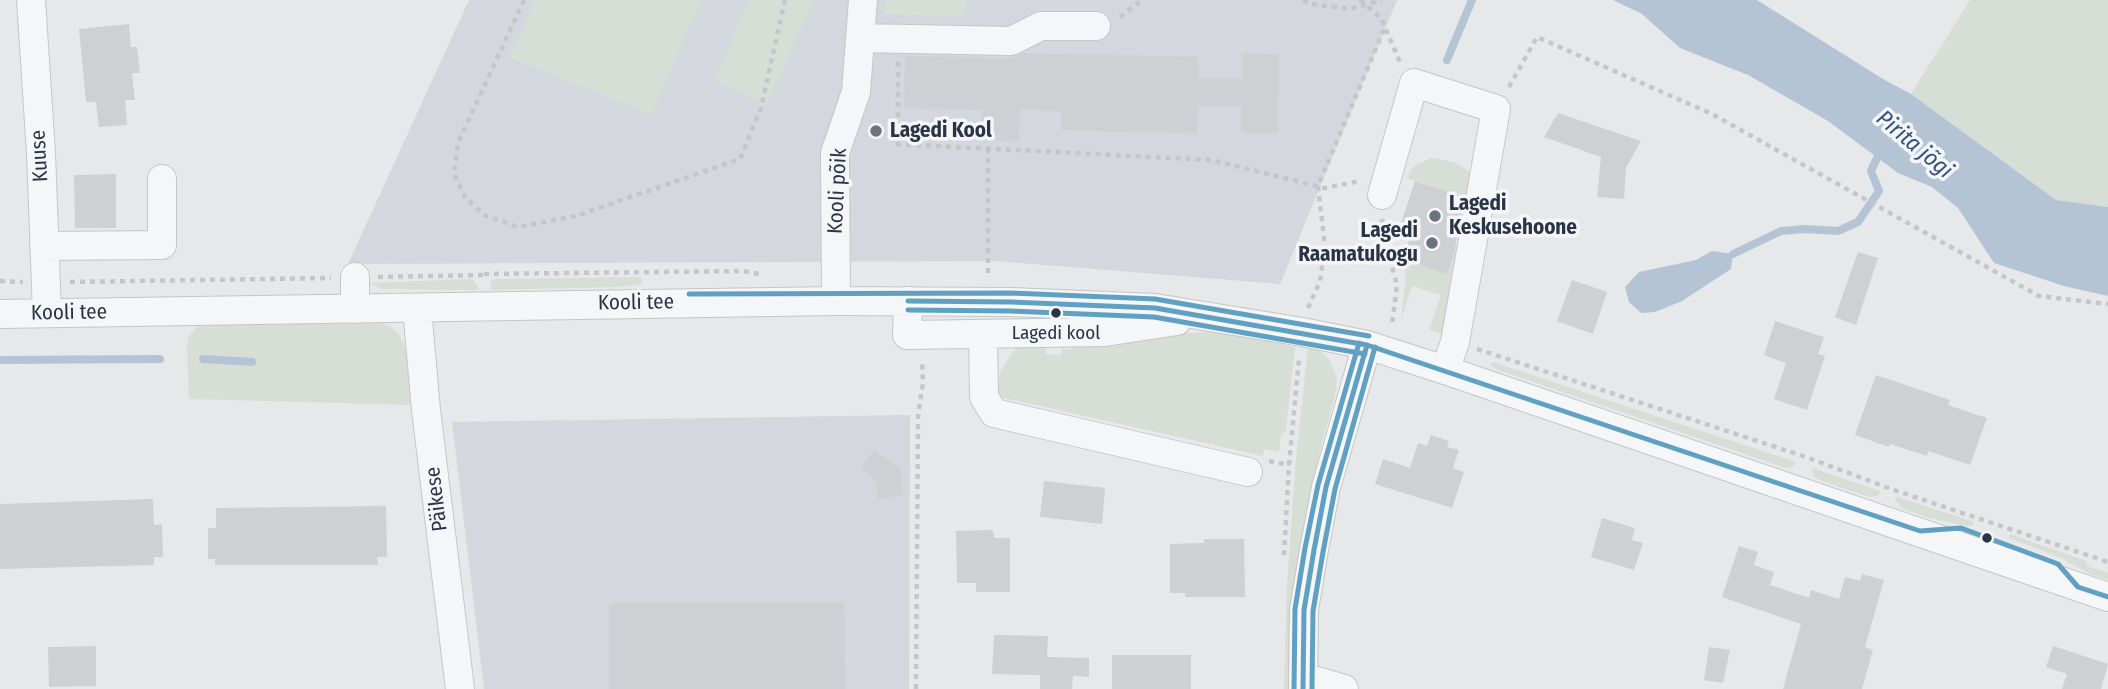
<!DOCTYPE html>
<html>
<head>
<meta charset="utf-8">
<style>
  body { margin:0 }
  canvas { display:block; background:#e6e8ea }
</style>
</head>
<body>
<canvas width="2108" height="689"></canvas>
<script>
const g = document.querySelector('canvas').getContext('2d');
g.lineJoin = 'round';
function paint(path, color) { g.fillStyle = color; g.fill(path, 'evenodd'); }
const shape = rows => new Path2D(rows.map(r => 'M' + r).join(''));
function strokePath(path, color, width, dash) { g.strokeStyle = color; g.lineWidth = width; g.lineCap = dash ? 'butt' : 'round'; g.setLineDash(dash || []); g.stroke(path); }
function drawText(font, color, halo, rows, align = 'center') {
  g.font = font + ' "Fira Sans Condensed",sans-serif'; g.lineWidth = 7; g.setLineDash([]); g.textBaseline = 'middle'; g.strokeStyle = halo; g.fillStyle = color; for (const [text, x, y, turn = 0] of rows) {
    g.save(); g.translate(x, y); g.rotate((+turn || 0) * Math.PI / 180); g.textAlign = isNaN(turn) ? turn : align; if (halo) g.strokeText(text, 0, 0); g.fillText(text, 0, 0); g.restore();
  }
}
const built = shape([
  [469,0,1397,0,1280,284,996,261,348,264],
  [910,415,909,689,484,689,452,422]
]);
const green = shape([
  [535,0,701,0,651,115,510,57],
  [748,0,814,0,766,106,715,81],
  [885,0,966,0,965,17,884,14],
  [1970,0,2108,0,2108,207,2056,200,1911,94],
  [1431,158,1454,162,1471,172,1478,180,1480,189,1448,336,1429,330,1441,295,1412,286,1401,320,1406,275,1403,259,1447,273,1472,200,1407,178,1414,166],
  [641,277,642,284,618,287,490,290,491,280,496,279],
  [469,279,473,280,479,290,381,289,371,283],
  [203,322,379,322,391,327,399,334,406,348,411,405,189,399,187,347,189,335],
  [1206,332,1229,333,1295,347,1286,431,1281,434,1279,452,1264,449,1263,456,1000,397,998,389,1000,372,1013,351,1019,346,1046,348,1046,354,1061,355,1062,349,1072,349,1076,341],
  [1308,347,1320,351,1329,359,1337,378,1335,396,1321,445,1304,529,1293,602,1291,689,1284,689,1287,586,1296,458],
  [1492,362,1796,462,1796,464,1789,468,1780,466,1498,370,1491,366],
  [1812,468,1880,491,1878,496,1869,497,1822,481,1814,477],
  [1898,497,1974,522,1972,526,1966,526,1926,517,1903,509,1896,501,1895,498],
  [2010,534,2086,561,2087,566,2108,573,2108,580,2090,574,2061,558,2009,538]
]);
const water = shape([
  [1613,0,1757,0,1883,79,1911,94,2056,200,2108,207,2108,296,2064,286,1994,263,1958,208,1932,187,1898,173,1828,121,1748,75,1680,48,1642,14],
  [1712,251,1733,254,1731,269,1682,301,1655,312,1641,313,1629,302,1625,287,1639,272,1696,260]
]);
const stream = shape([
  [1447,60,1472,0],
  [1733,254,1781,231,1806,229,1838,231,1858,222,1879,191,1871,171,1877,158,1883,152],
  [203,359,252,362],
  [0,360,160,359]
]);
const building = shape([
  [129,24,131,47,137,47,140,73,132,73,135,100,125,100,127,125,99,127,96,102,86,102,79,29],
  [1023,53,1198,57,1199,79,1242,79,1242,53,1279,54,1278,133,1241,133,1241,106,1198,106,1197,133,1061,130,1061,111,1020,110,1019,141,981,140,982,110,904,108,905,56,1011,58],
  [1558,113,1641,141,1626,168,1624,199,1597,197,1601,157,1544,137],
  [116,174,116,228,75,228,74,175],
  [1415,181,1464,197,1454,254,1447,274,1403,259,1410,237,1398,233],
  [1858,252,1878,258,1856,325,1835,317],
  [1572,280,1607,292,1593,334,1557,321],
  [1775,321,1824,337,1818,354,1825,356,1807,410,1774,399,1786,363,1764,355],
  [1876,375,1950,400,1948,405,1987,418,1970,465,1928,451,1927,456,1890,444,1889,447,1855,435],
  [1431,435,1449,441,1447,447,1459,450,1453,468,1464,472,1452,508,1375,484,1383,459,1410,468,1418,443,1427,446],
  [874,450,900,468,903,495,878,499,875,480,861,467],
  [1044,481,1105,488,1102,524,1040,517],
  [153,499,154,525,162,524,163,557,154,557,154,565,0,569,0,504],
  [386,506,387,557,377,557,378,565,215,565,215,559,208,559,208,528,216,528,216,508],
  [1602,518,1635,528,1632,540,1643,543,1634,570,1591,557],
  [993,530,994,538,1010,538,1010,592,976,592,976,583,957,583,956,531],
  [1204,539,1244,539,1245,597,1185,597,1185,593,1170,593,1170,544,1204,543],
  [1739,546,1758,552,1754,565,1774,572,1770,585,1809,598,1811,590,1839,599,1845,577,1860,581,1862,574,1884,580,1865,647,1873,650,1862,689,1783,689,1801,624,1722,597],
  [609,603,844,603,845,689,609,689],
  [994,635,1048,636,1047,657,1089,658,1089,677,1073,676,1072,689,1040,689,1040,675,992,674],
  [96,646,96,686,49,687,48,647],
  [2053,646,2108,664,2101,689,2062,689,2067,674,2046,667],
  [1709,647,1730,650,1723,683,1704,680],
  [1112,655,1191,655,1191,689,1112,689]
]);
const path = shape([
  [524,0,458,143,454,174,465,197,484,215,518,227,576,216,740,159,761,108,785,0],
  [1303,0,1310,4,1350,9,1382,0],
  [1360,0,1381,18,1400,62],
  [1120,17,1142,0],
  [898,62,898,144,1211,160,1325,188,1360,181],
  [1509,87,1537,37,1712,114,2039,296,2108,304],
  [988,148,988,277],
  [1382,219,1388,253,1397,285,1392,325],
  [484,274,743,271,759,274],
  [378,277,484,275],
  [0,281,23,282],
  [70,282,331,278],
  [1308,308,1320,281,1325,246,1318,186,1385,27],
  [1477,349,1806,457,1891,489,2108,562],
  [1269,461,1289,465],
  [1284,555,1289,465,1299,358],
  [916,689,918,416,923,383,922,360]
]);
const minor = shape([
  [31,0,41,153,47,313],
  [860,38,1011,41,1041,26,1096,26],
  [1382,195,1414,83,1496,109,1455,342,1445,370],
  [44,246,162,245,162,179],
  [836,301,835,153,856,92,863,0],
  [908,301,907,335,1105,332,1177,321],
  [417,308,426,410,460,689],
  [355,309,355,277],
  [0,314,836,301,1011,302,1155,308,1302,332,1367,345,1445,370,2108,597],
  [983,334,984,397,994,413,1248,472],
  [1303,677,1344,689],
  [1303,689,1304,610,1314,550,1326,487,1367,345]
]);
const bus1 = shape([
  [908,301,1011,302,1155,308,1367,345,1920,531,1961,528,2058,564,2078,587,2108,597],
  [1303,689,1304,610,1314,550,1326,487,1367,345]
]);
const bus2 = shape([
  [908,310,1011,311,1154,317,1365,354],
  [1312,689,1313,611,1323,552,1335,489,1375,347]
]);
const bus3 = shape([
  [689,294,1011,293,1155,299,1369,336],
  [1294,689,1295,609,1305,548,1318,485,1359,343]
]);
const markers = [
  [876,131,7,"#6c737f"],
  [1435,216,7,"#6c737f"],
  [1432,243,7,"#6c737f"],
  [1056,313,6,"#2b3445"],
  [1987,538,6,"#2b3445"]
];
const busNames = [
  ["Lagedi kool",1056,334]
];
const poiNames = [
  ["Lagedi Kool",890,131],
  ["Lagedi",1449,204],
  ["Keskusehoone",1449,228],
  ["Lagedi",1418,231,"right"],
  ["Raamatukogu",1418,255,"right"]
];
const streetNames = [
  ["Kuuse",40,156,-93],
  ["Kooli põik",838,191,-87],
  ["Kooli tee",636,303,-1],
  ["Kooli tee",69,313,-1],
  ["Päikese",437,499,-97]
];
const waterNames = [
  ["Pirita jõgi",1914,145,40]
];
paint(built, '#d4d7dd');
paint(green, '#d6ded6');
paint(water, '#b4c4d5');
strokePath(stream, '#b4c4d5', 8);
paint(building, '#ced0d3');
strokePath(minor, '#c4c6c8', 30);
strokePath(path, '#c5c6ca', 4.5, [5, 5]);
strokePath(minor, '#f5f6f7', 28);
strokePath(bus1, '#60a0c3', 5);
strokePath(bus2, '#60a0c3', 5);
strokePath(bus3, '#60a0c3', 5);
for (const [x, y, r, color] of markers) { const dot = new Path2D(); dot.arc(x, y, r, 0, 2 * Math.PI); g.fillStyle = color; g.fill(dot); strokePath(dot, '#f4f6f9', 2.5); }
drawText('19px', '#2b3445', '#f4f6f9', busNames);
drawText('bold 21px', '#2b3445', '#f4f6f9', poiNames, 'left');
drawText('21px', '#2b3445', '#f4f6f9', streetNames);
drawText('italic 23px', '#34527a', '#f4f6f9', waterNames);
</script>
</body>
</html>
